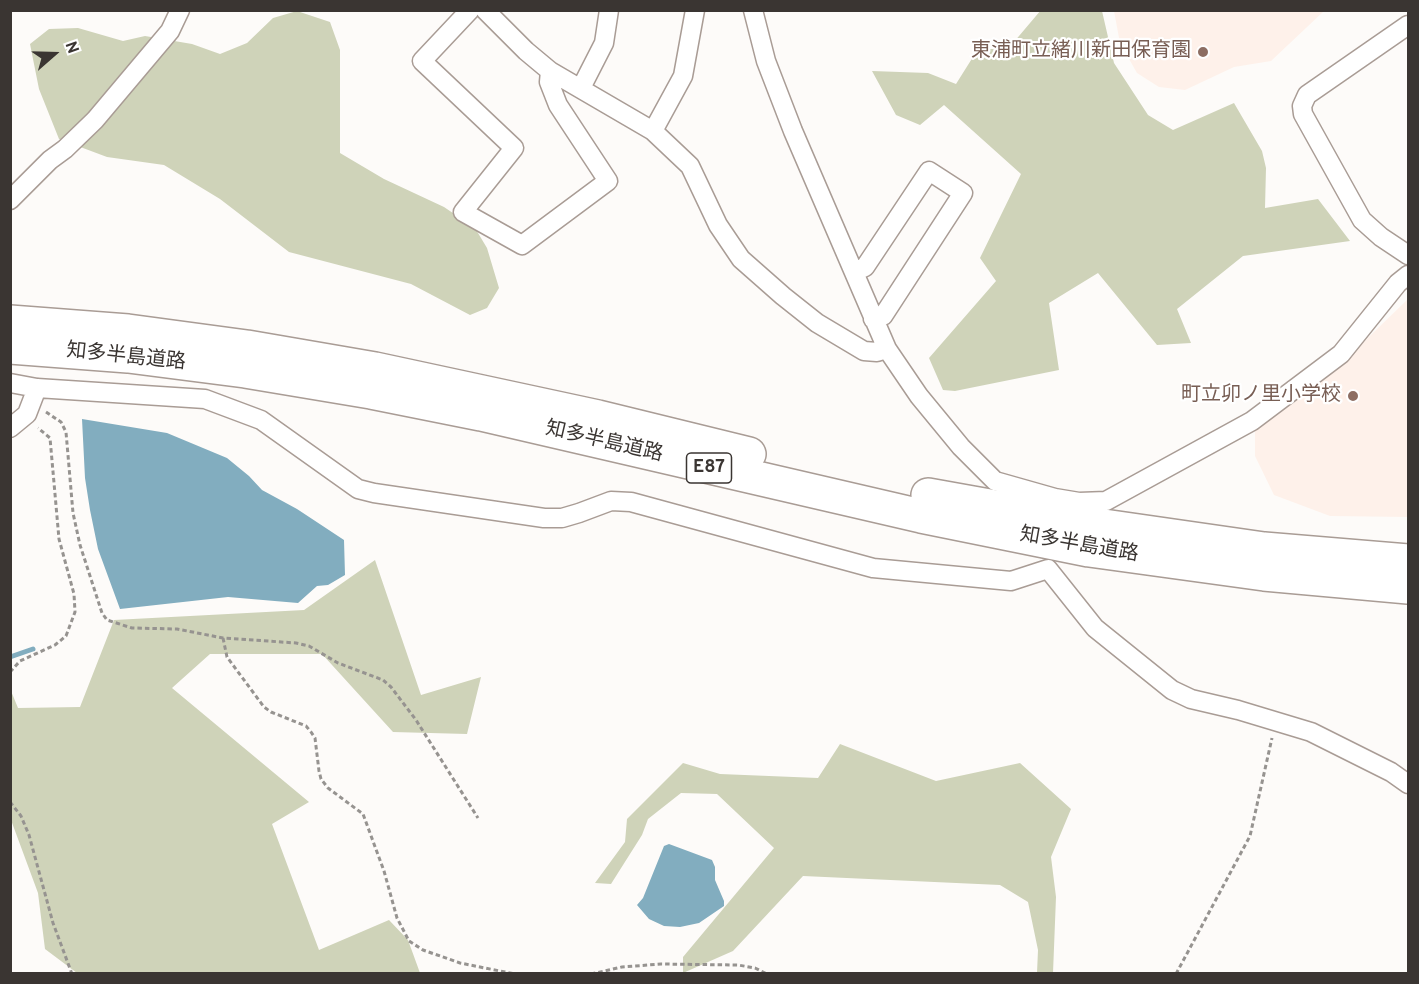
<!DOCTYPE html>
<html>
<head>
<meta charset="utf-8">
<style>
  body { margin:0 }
  #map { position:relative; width:1419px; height:984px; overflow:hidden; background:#fdfbf9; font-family:Overpass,sans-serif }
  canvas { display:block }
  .frame { position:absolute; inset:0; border:12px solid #3a3532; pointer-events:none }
  .north { position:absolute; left:24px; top:24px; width:60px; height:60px; -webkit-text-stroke:4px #fff; paint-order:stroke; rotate:70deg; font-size:16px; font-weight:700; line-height:24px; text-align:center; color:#3a3532 }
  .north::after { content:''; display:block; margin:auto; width:21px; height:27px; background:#3a3532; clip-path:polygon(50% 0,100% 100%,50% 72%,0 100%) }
</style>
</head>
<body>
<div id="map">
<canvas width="1419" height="984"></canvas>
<div class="frame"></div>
<div class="north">N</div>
</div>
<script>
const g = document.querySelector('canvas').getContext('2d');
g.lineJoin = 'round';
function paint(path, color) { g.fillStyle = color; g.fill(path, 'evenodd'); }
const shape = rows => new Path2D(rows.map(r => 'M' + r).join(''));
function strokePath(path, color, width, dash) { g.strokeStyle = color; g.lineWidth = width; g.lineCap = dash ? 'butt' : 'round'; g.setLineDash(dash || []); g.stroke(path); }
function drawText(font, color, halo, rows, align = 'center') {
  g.font = font + ' Overpass,"Noto Sans JP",sans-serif'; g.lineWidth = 4.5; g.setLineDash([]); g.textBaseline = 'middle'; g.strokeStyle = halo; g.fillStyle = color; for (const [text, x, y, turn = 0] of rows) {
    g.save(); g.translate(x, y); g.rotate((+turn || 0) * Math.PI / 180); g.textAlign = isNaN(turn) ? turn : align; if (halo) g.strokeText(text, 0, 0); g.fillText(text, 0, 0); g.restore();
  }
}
const built = shape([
  [1114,11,1114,10,1324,11,1271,61,1234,67,1185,90,1159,87,1137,73,1120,43],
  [1408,299,1408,517,1330,516,1274,495,1255,456,1255,427,1341,364]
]);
const green = shape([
  [1041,10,1102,11,1114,63,1148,115,1173,130,1234,103,1262,151,1266,168,1265,208,1318,199,1350,241,1243,256,1177,309,1191,343,1157,345,1098,273,1049,303,1059,370,955,391,943,390,929,358,996,281,980,258,1021,174,944,105,920,125,896,115,872,71,928,73,956,84,978,49,1008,49],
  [297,11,330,22,340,50,340,153,384,179,444,207,475,228,487,248,499,288,487,308,470,315,411,284,289,252,220,199,164,165,107,157,59,139,39,89,30,44,49,29,78,28,123,41,145,36,192,44,220,54,247,43,273,18],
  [375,560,421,695,481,677,467,734,393,732,322,654,210,654,172,688,309,802,272,824,319,950,389,920,408,940,420,973,77,973,45,949,38,893,11,820,11,691,18,708,80,707,114,620,304,610],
  [840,744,936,781,1020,763,1071,809,1051,857,1056,897,1053,973,1037,973,1038,950,1028,902,1000,885,803,876,733,951,683,973,683,957,774,848,717,794,681,793,648,819,642,835,611,884,595,883,625,842,627,819,683,763,720,774,818,778]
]);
const water = shape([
  [82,419,167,433,227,458,249,476,262,490,297,509,344,540,345,575,328,585,317,586,298,603,228,597,120,609,98,549,90,510,85,478],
  [669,844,712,860,715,867,715,880,724,901,724,906,699,923,680,927,664,926,649,919,637,905,643,898,664,846]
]);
const stream = shape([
  [10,657,33,649]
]);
const path = shape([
  [46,412,61,422,66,432,73,513,80,545,102,613,107,620,132,628,177,629,223,638,296,643,309,646,338,663,383,680,391,687,416,720,478,818],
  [223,638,227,657,264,707,271,712,306,726,311,732,315,738,319,771,321,779,328,788,363,814,384,871,397,918,409,941,423,950,460,963,515,974],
  [10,672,20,661,55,645,66,636,75,612,74,594,59,539,50,438,38,428],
  [10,802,21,816,29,835,53,923,72,974],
  [591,974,622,967,661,964,738,965,755,968,767,974],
  [1176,974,1250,836,1272,738]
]);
const street = shape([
  [470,10,422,61,514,148,463,212,522,245,608,181,558,105,549,82,550,71],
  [485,10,526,51,550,71,653,131,690,166,718,225,741,259,783,296,817,323,864,351,877,352,887,349],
  [753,10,766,61,793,131,887,349,919,396,961,447,995,481,1055,498,1079,502,1106,501,1252,421,1341,354,1398,283,1408,275],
  [1408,25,1307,95,1302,106,1303,114,1362,220,1381,237,1408,255],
  [581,88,604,43,609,10],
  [653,131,683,76,695,10],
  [10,200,50,160,65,149,95,120,170,31,180,10],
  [854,272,865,267,929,171,963,193,883,316,873,319],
  [10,383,37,388,205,399,261,420,358,489,374,493,544,518,562,518,579,513,611,501,631,502,873,568,1011,581,1048,569,1095,628,1172,690,1191,699,1238,710,1311,732,1391,772,1408,784],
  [10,428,27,414,37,388]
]);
const highway = shape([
  [10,322,128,331,247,347,375,369,598,417,749,454],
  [10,347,128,356,245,371,371,392,481,414,921,516,1089,550,1264,574,1408,587],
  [928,495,1090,524,1264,549,1408,561]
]);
const markers = [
  [1203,52,6,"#8d6e63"],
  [1353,396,6,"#8d6e63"]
];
const shields = [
  [709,468,45]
];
const shieldNames = [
  ["E87",709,468]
];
const educationNames = [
  ["東浦町立緒川新田保育園",1191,52],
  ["町立卯ノ里小学校",1341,396]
];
const streetNames = [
  ["知多半島道路",126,358,6],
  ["知多半島道路",604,443,13],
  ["知多半島道路",1079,546,10]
];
paint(built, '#fef1ea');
paint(green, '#cfd3b9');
paint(water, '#82adbf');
strokePath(stream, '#82adbf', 5);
strokePath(street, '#a99c95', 21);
strokePath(highway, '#a99c95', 36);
strokePath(path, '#969390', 3, [4.5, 3]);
strokePath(street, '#fff', 18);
strokePath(highway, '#fff', 33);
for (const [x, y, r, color] of markers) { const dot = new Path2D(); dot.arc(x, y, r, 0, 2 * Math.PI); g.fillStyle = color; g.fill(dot); strokePath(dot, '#fff', 2); }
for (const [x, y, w] of shields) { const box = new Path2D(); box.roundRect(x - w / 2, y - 15, w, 30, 4.5); g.fillStyle = '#fff'; g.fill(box); strokePath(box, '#3a3532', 1.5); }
drawText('bold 18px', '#3a3532', null, shieldNames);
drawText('20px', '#785e54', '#fff', educationNames, 'right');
drawText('20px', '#3a3532', '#fff', streetNames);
</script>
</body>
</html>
